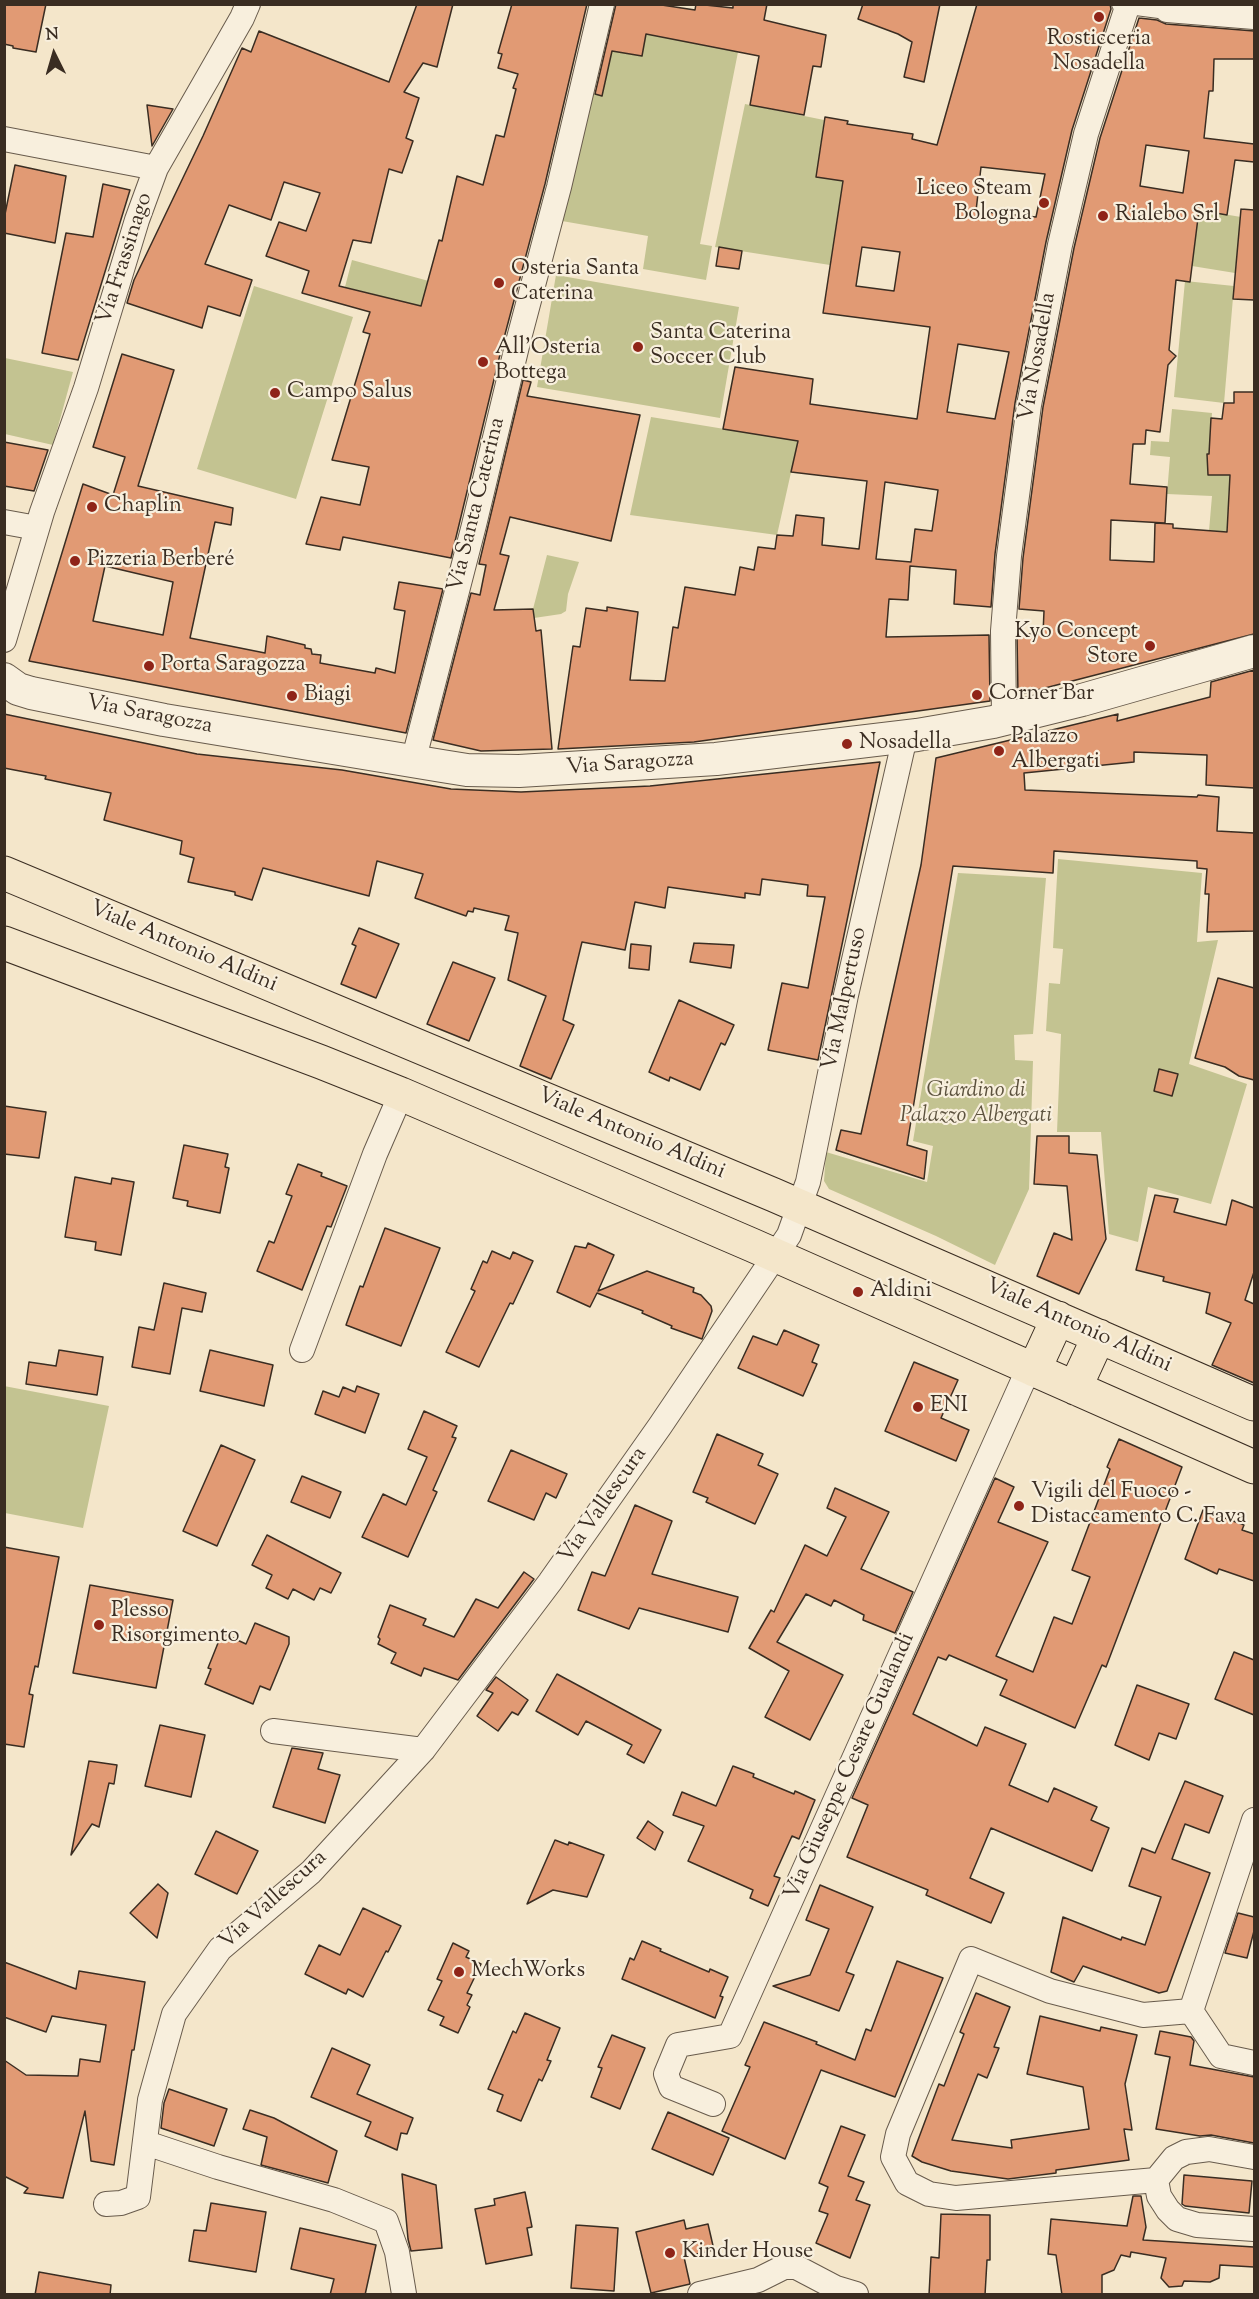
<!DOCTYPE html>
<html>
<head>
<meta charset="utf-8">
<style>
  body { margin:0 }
  #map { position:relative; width:1259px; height:2299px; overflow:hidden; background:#f4e6ca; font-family:"Sorts Mill Goudy",serif }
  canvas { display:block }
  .frame { position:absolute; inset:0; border:6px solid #3a2d22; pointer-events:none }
  .north { position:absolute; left:24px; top:24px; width:60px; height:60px; -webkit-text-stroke:4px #f8efdd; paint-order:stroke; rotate:355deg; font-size:16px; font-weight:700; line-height:24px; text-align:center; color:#3a2d22 }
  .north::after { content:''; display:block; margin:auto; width:21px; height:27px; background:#3a2d22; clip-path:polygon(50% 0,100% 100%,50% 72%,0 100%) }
</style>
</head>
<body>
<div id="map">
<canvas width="1259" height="2299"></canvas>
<div class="frame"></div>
<div class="north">N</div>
</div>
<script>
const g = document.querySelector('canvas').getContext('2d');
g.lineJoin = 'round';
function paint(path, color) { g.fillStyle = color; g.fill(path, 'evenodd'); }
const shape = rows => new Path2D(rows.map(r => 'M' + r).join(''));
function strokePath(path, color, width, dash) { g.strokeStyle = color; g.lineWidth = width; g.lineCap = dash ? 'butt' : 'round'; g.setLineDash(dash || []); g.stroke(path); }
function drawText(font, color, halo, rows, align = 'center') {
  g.font = font + ' "Sorts Mill Goudy",serif'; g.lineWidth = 4.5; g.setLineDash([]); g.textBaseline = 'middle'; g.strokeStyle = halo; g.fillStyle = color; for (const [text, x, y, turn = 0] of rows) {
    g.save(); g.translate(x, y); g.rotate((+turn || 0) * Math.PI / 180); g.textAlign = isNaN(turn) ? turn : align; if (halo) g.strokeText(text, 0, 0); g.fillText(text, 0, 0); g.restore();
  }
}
const green = shape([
  [646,34,738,52,700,244,712,246,706,280,643,269,648,236,562,221,591,93,602,95,612,51,642,56],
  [745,104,824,120,816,177,843,181,830,265,715,247],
  [1199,210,1241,217,1235,273,1192,266],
  [352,260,447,286,439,311,345,287],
  [556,275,739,307,720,418,537,387],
  [1185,281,1234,286,1224,403,1174,397],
  [254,286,353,317,296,499,197,469],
  [5,358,73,372,53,445,5,434],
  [1172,409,1212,413,1211,428,1217,455,1207,454,1208,474,1230,467,1227,531,1209,531,1212,496,1167,494,1170,457,1150,455,1151,441,1169,442],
  [651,417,798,441,777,535,630,515],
  [547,555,579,562,568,594,566,611,561,614,534,618,533,609],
  [1058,859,1202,873,1197,942,1218,940,1189,1064,1247,1084,1211,1204,1148,1187,1138,1242,1109,1234,1101,1132,1057,1132,1061,1034,1046,1031,1049,983,1060,984,1063,949,1053,948],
  [958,873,1046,878,1033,1034,1014,1035,1015,1060,1033,1061,1029,1189,995,1265,936,1236,829,1189,824,1181,826,1152,927,1182,933,1146,913,1141],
  [4,1386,109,1406,83,1528,5,1513]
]);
const building = shape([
  [4,4,46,4,36,52,13,48,13,46,4,44,4,4],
  [417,4,453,4,437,67,423,63,404,92,419,98,406,138,413,141,402,173,389,169,371,243,353,240,339,286,421,306,439,240,442,241,457,176,483,185,496,135,504,137,516,89,513,88,518,74,498,68,502,54,498,53,512,4,587,4,545,184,504,338,451,558,343,537,340,550,306,544,321,497,360,505,369,467,332,460,370,334,363,332,370,312,302,293,309,271,266,256,279,222,306,231,320,193,284,182,271,220,229,205,205,264,252,280,240,316,208,306,202,328,127,303,134,280,203,136,242,48,251,52,259,31,389,82,417,4],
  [616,4,655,4,695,10,696,4,733,8,733,4,767,4,764,20,826,35,821,67,813,66,804,115,750,105,759,56,646,34,642,56,612,51,602,96,595,94,616,4],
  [863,4,940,4,924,82,904,77,912,42,898,34,858,19,863,4],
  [977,4,1110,4,1111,9,1072,130,1046,242,1015,403,995,554,991,607,954,604,956,570,910,566,908,600,889,599,886,637,989,635,990,701,694,742,558,749,573,646,580,647,586,608,607,611,607,607,638,612,630,680,665,681,673,627,678,628,685,587,735,595,740,567,754,570,758,547,775,549,777,535,793,536,796,515,824,518,822,545,859,549,867,481,791,472,798,441,723,429,735,367,813,379,810,404,917,419,930,327,823,313,843,181,816,177,825,117,848,121,847,124,913,134,912,139,937,145,977,4],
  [981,167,1045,174,1036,217,976,211,981,167],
  [862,247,900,252,894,291,856,286,862,247],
  [958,344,1009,352,995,419,947,412,958,344],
  [885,482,938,490,932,531,915,529,911,562,876,559,885,482],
  [1139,18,1157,20,1166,24,1254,31,1254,59,1214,59,1213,91,1209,91,1204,138,1254,144,1254,162,1235,160,1227,215,1199,210,1190,282,1176,280,1169,350,1176,356,1168,365,1160,432,1146,430,1145,444,1133,444,1130,484,1167,487,1165,523,1111,520,1110,560,1154,562,1155,523,1173,524,1173,528,1227,532,1230,475,1208,475,1207,454,1209,454,1211,418,1222,419,1224,403,1234,403,1234,392,1254,392,1254,634,1018,695,1017,634,1043,634,1044,611,1019,609,1023,558,1043,407,1074,248,1100,138,1139,18],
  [1146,145,1189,151,1183,193,1140,186,1146,145],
  [147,105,173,109,152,146,147,105],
  [15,165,66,176,55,243,4,233,4,219,15,165],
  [103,184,130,190,78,360,42,353,66,233,93,237,103,184],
  [1241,209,1254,210,1254,300,1233,299,1241,209],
  [719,247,742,251,739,269,716,266,719,247],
  [122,354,174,370,138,486,233,508,231,525,215,522,190,638,265,653,267,636,305,645,305,648,311,649,312,654,321,655,320,663,375,673,376,668,395,673,405,611,394,609,399,582,443,589,406,733,29,661,83,484,113,495,125,457,93,447,122,354],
  [105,566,173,582,163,635,93,621,105,566],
  [523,380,531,382,527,396,640,415,611,541,510,517,500,554,509,556,494,610,533,609,536,631,541,630,552,749,481,751,433,740,471,593,480,595,486,565,479,564,523,380],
  [4,442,48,450,34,491,4,486,4,442],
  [1254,670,1254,788,1206,785,1207,755,1134,752,1134,762,1024,773,1025,790,1197,797,1198,795,1219,797,1217,831,1254,833,1254,931,1207,932,1209,894,1205,894,1207,869,1197,868,1197,861,1054,851,1053,873,953,866,907,1145,927,1151,924,1179,836,1150,841,1130,861,1134,921,865,936,758,1118,714,1117,721,1210,697,1211,682,1254,670],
  [4,714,197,754,342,770,451,789,521,792,650,786,880,762,818,1060,768,1050,782,983,808,988,825,897,807,896,808,885,762,879,760,895,745,893,745,898,668,887,665,908,635,902,625,950,582,942,563,1020,574,1025,551,1079,520,1066,546,996,508,980,518,933,505,930,509,916,474,908,473,912,468,911,466,916,415,898,423,874,377,861,369,896,263,868,252,900,235,895,235,892,188,882,194,858,180,854,182,841,104,820,111,793,45,779,46,776,4,768,4,714],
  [359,928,399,944,376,998,341,984,356,946,352,944,359,928],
  [694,943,734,945,731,968,690,962,694,943],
  [631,944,651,946,649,970,629,968,631,944],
  [453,962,495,978,469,1041,427,1024,453,962],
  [1218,978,1254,988,1254,1080,1239,1076,1225,1067,1195,1058,1218,978],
  [679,1000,734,1025,725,1045,721,1043,700,1090,670,1077,669,1081,649,1072,679,1000],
  [1159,1069,1178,1074,1172,1096,1154,1091,1159,1069],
  [4,1106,46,1112,39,1158,4,1154,4,1106],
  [1037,1136,1069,1136,1069,1153,1097,1155,1106,1239,1079,1294,1037,1276,1054,1233,1072,1240,1067,1186,1034,1184,1037,1136],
  [184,1145,228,1154,225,1167,229,1168,220,1213,187,1206,188,1201,173,1198,184,1145],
  [298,1164,322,1173,321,1176,347,1186,331,1227,327,1226,302,1290,257,1271,269,1241,274,1243,292,1196,286,1194,298,1164],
  [75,1177,111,1184,112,1178,134,1182,121,1255,95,1250,96,1242,65,1237,75,1177],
  [1155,1195,1178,1199,1174,1212,1226,1225,1232,1200,1254,1208,1254,1272,1245,1300,1254,1304,1254,1383,1212,1365,1231,1323,1206,1313,1210,1293,1163,1281,1164,1277,1136,1270,1155,1195],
  [385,1228,440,1248,401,1346,346,1325,360,1286,363,1287,385,1228],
  [588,1243,614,1255,598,1291,647,1271,694,1288,693,1292,701,1295,711,1306,712,1311,702,1339,671,1328,672,1326,642,1313,643,1311,597,1293,590,1307,557,1292,575,1246,586,1248,588,1243],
  [492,1251,510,1259,513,1252,533,1261,513,1304,510,1303,479,1367,446,1352,475,1291,471,1289,483,1261,487,1263,492,1251],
  [164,1283,206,1293,202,1312,182,1308,170,1374,132,1367,139,1327,154,1330,164,1283],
  [784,1330,819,1345,812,1362,817,1364,803,1396,738,1368,753,1336,777,1345,784,1330],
  [59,1350,103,1357,97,1395,26,1384,29,1362,56,1366,59,1350],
  [210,1350,273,1365,264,1406,200,1391,210,1350],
  [914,1362,958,1380,941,1418,969,1430,956,1461,885,1431,914,1362],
  [357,1386,379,1394,365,1433,315,1414,323,1391,339,1397,343,1387,355,1392,357,1386],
  [424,1411,457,1426,452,1437,456,1438,433,1490,437,1492,408,1557,362,1537,383,1494,406,1505,427,1457,408,1449,424,1411],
  [717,1434,763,1454,758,1465,778,1474,755,1524,706,1502,708,1498,693,1492,717,1434],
  [1119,1439,1182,1467,1106,1667,1102,1665,1075,1728,1000,1695,1007,1680,949,1655,946,1660,938,1657,913,1714,977,1746,985,1727,1026,1744,1009,1785,1048,1802,1054,1788,1097,1807,1091,1820,1109,1828,1092,1871,991,1828,970,1878,1004,1893,991,1923,926,1895,928,1890,847,1857,868,1805,852,1798,995,1478,1014,1487,998,1522,1048,1542,996,1656,1033,1672,1054,1617,1072,1624,1090,1577,1072,1570,1110,1469,1107,1467,1119,1439],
  [221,1445,255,1460,217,1546,183,1531,221,1445],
  [511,1450,567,1474,556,1498,546,1493,534,1520,488,1501,511,1450],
  [302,1476,341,1492,330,1518,291,1502,302,1476],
  [835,1488,889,1512,861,1569,913,1592,895,1633,863,1620,864,1615,834,1600,831,1606,806,1594,777,1642,843,1675,810,1740,765,1717,789,1671,749,1648,771,1610,774,1612,805,1545,827,1556,846,1517,827,1508,835,1488],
  [635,1505,672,1521,652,1574,738,1597,728,1632,639,1608,629,1629,578,1610,592,1572,605,1576,635,1505],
  [1203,1510,1244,1525,1242,1530,1254,1534,1254,1581,1219,1569,1217,1574,1185,1559,1203,1510],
  [267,1535,341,1573,331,1593,320,1588,314,1600,293,1589,288,1599,266,1588,272,1575,252,1565,267,1535],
  [4,1547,59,1557,38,1667,35,1666,29,1694,33,1695,24,1747,4,1744,4,1547],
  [524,1572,534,1579,458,1680,424,1668,421,1676,391,1663,396,1653,378,1644,380,1639,378,1637,390,1605,426,1619,423,1625,454,1637,476,1599,498,1608,524,1572],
  [90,1585,173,1600,156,1688,73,1673,90,1585],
  [255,1623,289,1637,289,1644,270,1690,260,1686,253,1704,205,1684,211,1669,208,1668,222,1633,246,1644,255,1623],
  [1234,1652,1254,1660,1254,1715,1215,1699,1234,1652],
  [557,1674,661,1730,644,1763,627,1754,632,1745,586,1721,578,1735,536,1711,557,1674],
  [496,1677,528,1700,518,1715,512,1712,498,1731,477,1716,493,1693,486,1690,496,1677],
  [1137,1685,1189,1704,1176,1739,1159,1733,1149,1760,1115,1745,1137,1685],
  [160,1725,205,1735,191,1797,145,1786,160,1725],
  [292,1748,323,1753,318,1769,340,1775,325,1823,273,1807,292,1748],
  [89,1761,117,1765,114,1784,109,1783,99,1827,92,1824,71,1855,89,1761],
  [733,1766,754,1774,753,1777,794,1794,795,1791,815,1800,799,1839,792,1836,774,1876,780,1878,768,1906,750,1898,753,1890,688,1861,704,1826,673,1815,682,1792,716,1806,733,1766],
  [1185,1781,1223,1796,1209,1833,1185,1824,1172,1859,1210,1873,1167,1991,1159,1993,1083,1966,1074,1982,1051,1972,1063,1917,1121,1940,1122,1937,1145,1945,1161,1897,1129,1886,1142,1848,1155,1853,1185,1781],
  [648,1821,663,1832,655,1850,637,1838,648,1821],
  [216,1831,258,1851,237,1894,195,1874,216,1831],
  [555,1840,568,1845,569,1842,604,1855,587,1897,553,1890,527,1904,555,1840],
  [158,1884,168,1893,157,1938,130,1913,158,1884],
  [820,1885,873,1907,846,1972,854,1975,839,2011,773,1986,810,1975,829,1929,806,1920,820,1885],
  [363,1908,401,1926,388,1952,386,1951,363,1997,348,1989,346,1994,305,1974,319,1945,340,1955,363,1908],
  [1238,1913,1254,1917,1254,1931,1247,1958,1225,1953,1238,1913],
  [642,1941,661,1949,660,1951,709,1972,710,1969,728,1977,720,1996,723,1997,715,2018,622,1979,630,1958,634,1960,642,1941],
  [453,1943,469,1951,466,1957,481,1964,467,1993,472,1995,467,2005,470,2007,458,2033,440,2025,444,2017,428,2010,442,1981,437,1979,453,1943],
  [897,1961,943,1978,895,2097,821,2070,785,2159,722,2131,750,2067,745,2065,764,2022,817,2042,816,2044,855,2060,866,2029,871,2031,897,1961],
  [4,1962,76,1989,79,1971,145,1982,134,2050,132,2050,114,2165,91,2161,85,2111,63,2198,24,2193,28,2188,4,2176,4,2060,26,2075,78,2076,80,2059,100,2062,106,2025,52,2016,46,2032,4,2017,4,1962],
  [976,1993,1010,2007,994,2047,999,2048,987,2078,978,2074,952,2140,1012,2148,1011,2140,1089,2129,1083,2087,1027,2074,1040,2016,1100,2031,1101,2027,1137,2035,1125,2084,1132,2130,1124,2129,1129,2160,1056,2170,1056,2173,1008,2179,951,2171,922,2162,912,2156,939,2084,944,2086,964,2034,960,2032,976,1993],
  [525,2013,560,2028,547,2060,551,2061,542,2081,539,2079,521,2121,497,2111,503,2095,488,2089,513,2031,516,2033,525,2013],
  [1160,2031,1191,2037,1194,2041,1190,2065,1254,2077,1254,2143,1211,2135,1200,2136,1156,2129,1170,2057,1155,2054,1160,2031],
  [612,2035,645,2048,620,2109,591,2097,602,2068,598,2067,612,2035],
  [332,2048,370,2065,357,2094,413,2118,407,2134,401,2133,397,2150,365,2136,371,2122,311,2097,332,2048],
  [169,2089,227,2109,214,2146,161,2128,164,2103,169,2089],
  [250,2110,274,2118,337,2151,328,2183,261,2165,267,2137,243,2129,250,2110],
  [668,2112,729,2138,713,2175,652,2149,668,2112],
  [841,2126,865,2135,848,2176,864,2182,856,2200,870,2205,850,2258,816,2243,828,2214,819,2211,828,2187,819,2183,841,2126],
  [402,2174,436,2185,442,2248,411,2251,408,2239,402,2174],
  [1184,2175,1252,2181,1249,2213,1185,2206,1182,2204,1184,2175],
  [525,2192,532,2227,527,2228,532,2255,486,2264,475,2209,495,2205,494,2199,525,2192],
  [1133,2196,1141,2196,1146,2227,1143,2240,1254,2247,1254,2267,1220,2265,1219,2278,1210,2282,1184,2281,1182,2286,1169,2287,1161,2278,1166,2258,1131,2252,1130,2257,1121,2255,1114,2270,1102,2275,1102,2295,1062,2295,1056,2255,1048,2254,1051,2219,1127,2226,1133,2196],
  [211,2203,266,2212,256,2272,189,2261,194,2230,206,2231,211,2203],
  [941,2214,990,2215,990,2260,987,2260,985,2295,929,2295,931,2257,939,2258,941,2214],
  [684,2220,686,2229,708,2224,714,2250,684,2257,690,2284,651,2293,636,2232,684,2220],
  [576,2225,618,2228,614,2291,571,2288,576,2225],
  [300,2228,376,2245,365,2295,330,2295,334,2279,291,2269,300,2228],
  [39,2272,111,2285,110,2295,35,2295,39,2272]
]);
const pedestrian = shape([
  [1121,4,1167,10]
]);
const minor = shape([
  [1167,10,1254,17],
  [4,139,156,168],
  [4,522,37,528],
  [4,640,42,512,86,388,137,220,156,168,242,18,248,4],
  [1004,719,1003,631,1009,556,1029,405,1060,245,1086,134,1128,4],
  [413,762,474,525,518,342,559,187,602,4],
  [302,1350,375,1154,401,1094],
  [273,1731,423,1750],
  [1254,1820,1191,2011,1221,2056,1254,2063],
  [713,2104,671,2087,666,2074,678,2045,730,2036,1023,1381,1034,1370],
  [146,2143,218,2167,334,2200,386,2221,397,2252,404,2294],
  [1254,2157,1209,2149,1186,2152,1174,2158,1156,2180,1159,2196,1168,2210,1177,2219,1197,2225,1254,2229],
  [1156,2180,956,2198,929,2194,907,2183,893,2157,898,2134,971,1959,1050,1991,1143,2015,1191,2011],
  [106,2204,121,2203,138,2197,150,2100,174,2014,220,1949,311,1872,423,1750,550,1582,660,1426,789,1235,808,1182,846,995,905,737],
  [700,2294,758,2280,784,2267,796,2267,836,2288,856,2294]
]);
const tertiary = shape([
  [4,679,18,689,31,693,164,720,442,766,467,770,519,771,716,759,917,735,993,722,1082,700,1254,651]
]);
const primary = shape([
  [4,873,774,1195,1254,1404],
  [4,943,321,1062,401,1094,752,1245,1254,1467],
  [1034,1370,1058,1318],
  [1075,1388,1099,1336]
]);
const markers = [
  [1099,17,6,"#8f2418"],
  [1044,203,6,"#8f2418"],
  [1103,216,6,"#8f2418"],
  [499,283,6,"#8f2418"],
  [638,347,6,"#8f2418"],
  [483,362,6,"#8f2418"],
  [275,393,6,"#8f2418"],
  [92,507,6,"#8f2418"],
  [75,561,6,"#8f2418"],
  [1150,646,6,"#8f2418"],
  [149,666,6,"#8f2418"],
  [977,695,6,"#8f2418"],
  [292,696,6,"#8f2418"],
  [847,744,6,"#8f2418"],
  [999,751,6,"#8f2418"],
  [858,1292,6,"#8f2418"],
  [918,1407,6,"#8f2418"],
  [1019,1506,6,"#8f2418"],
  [99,1625,6,"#8f2418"],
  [459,1972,6,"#8f2418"],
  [670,2253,6,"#8f2418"]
];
const poiNames = [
  ["Rosticceria",1099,40,"center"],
  ["Nosadella",1099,65,"center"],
  ["Liceo Steam",1032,190,"right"],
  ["Bologna",1032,215,"right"],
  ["Rialebo Srl",1115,216],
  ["Osteria Santa",511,270],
  ["Caterina",511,295],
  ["Santa Caterina",650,334],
  ["Soccer Club",650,359],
  ["All'Osteria",495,349],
  ["Bottega",495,374],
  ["Campo Salus",287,393],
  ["Chaplin",104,507],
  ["Pizzeria Berberé",87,561],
  ["Kyo Concept",1138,633,"right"],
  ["Store",1138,658,"right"],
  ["Porta Saragozza",161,666],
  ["Corner Bar",989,695],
  ["Biagi",304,696],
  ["Palazzo",1011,738],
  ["Albergati",1011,763],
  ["Nosadella",859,744],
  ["Aldini",870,1292],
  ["ENI",930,1407],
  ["Vigili del Fuoco -",1031,1493],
  ["Distaccamento C. Fava",1031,1518],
  ["Plesso",111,1612],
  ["Risorgimento",111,1637],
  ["MechWorks",471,1972],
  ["Kinder House",682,2253]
];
const streetNames = [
  ["Via Frassinago",126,259,-72],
  ["Via Nosadella",1039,357,-80],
  ["Via Santa Caterina",478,505,-76],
  ["Via Saragozza",149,716,11],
  ["Via Saragozza",630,765,-4],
  ["Viale Antonio Aldini",183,948,23],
  ["Via Malpertuso",846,999,-78],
  ["Viale Antonio Aldini",631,1135,23],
  ["Viale Antonio Aldini",1078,1327,24],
  ["Via Vallescura",604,1506,-55],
  ["Via Giuseppe Cesare Gualandi",851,1767,-66],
  ["Via Vallescura",274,1901,-42]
];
const parkNames = [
  ["Giardino di",976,1092],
  ["Palazzo Albergati",976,1117]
];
paint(green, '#c3c391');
paint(building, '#e19a74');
strokePath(building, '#3a2d22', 1.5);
strokePath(pedestrian, '#685b4c', 20);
strokePath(minor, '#685b4c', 26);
strokePath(tertiary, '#685b4c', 34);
strokePath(primary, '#3a2d22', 35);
strokePath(pedestrian, '#f8efdd', 18);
strokePath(minor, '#f8efdd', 24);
strokePath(tertiary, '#f8efdd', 32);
strokePath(primary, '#f4e6ca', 33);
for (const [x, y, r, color] of markers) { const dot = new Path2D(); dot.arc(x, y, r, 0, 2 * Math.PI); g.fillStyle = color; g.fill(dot); strokePath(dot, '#f8efdd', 2); }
drawText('22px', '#3a2d22', '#f8efdd', poiNames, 'left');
drawText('22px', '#3a2d22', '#f8efdd', streetNames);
drawText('italic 22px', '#5c523e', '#f8efdd', parkNames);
</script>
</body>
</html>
